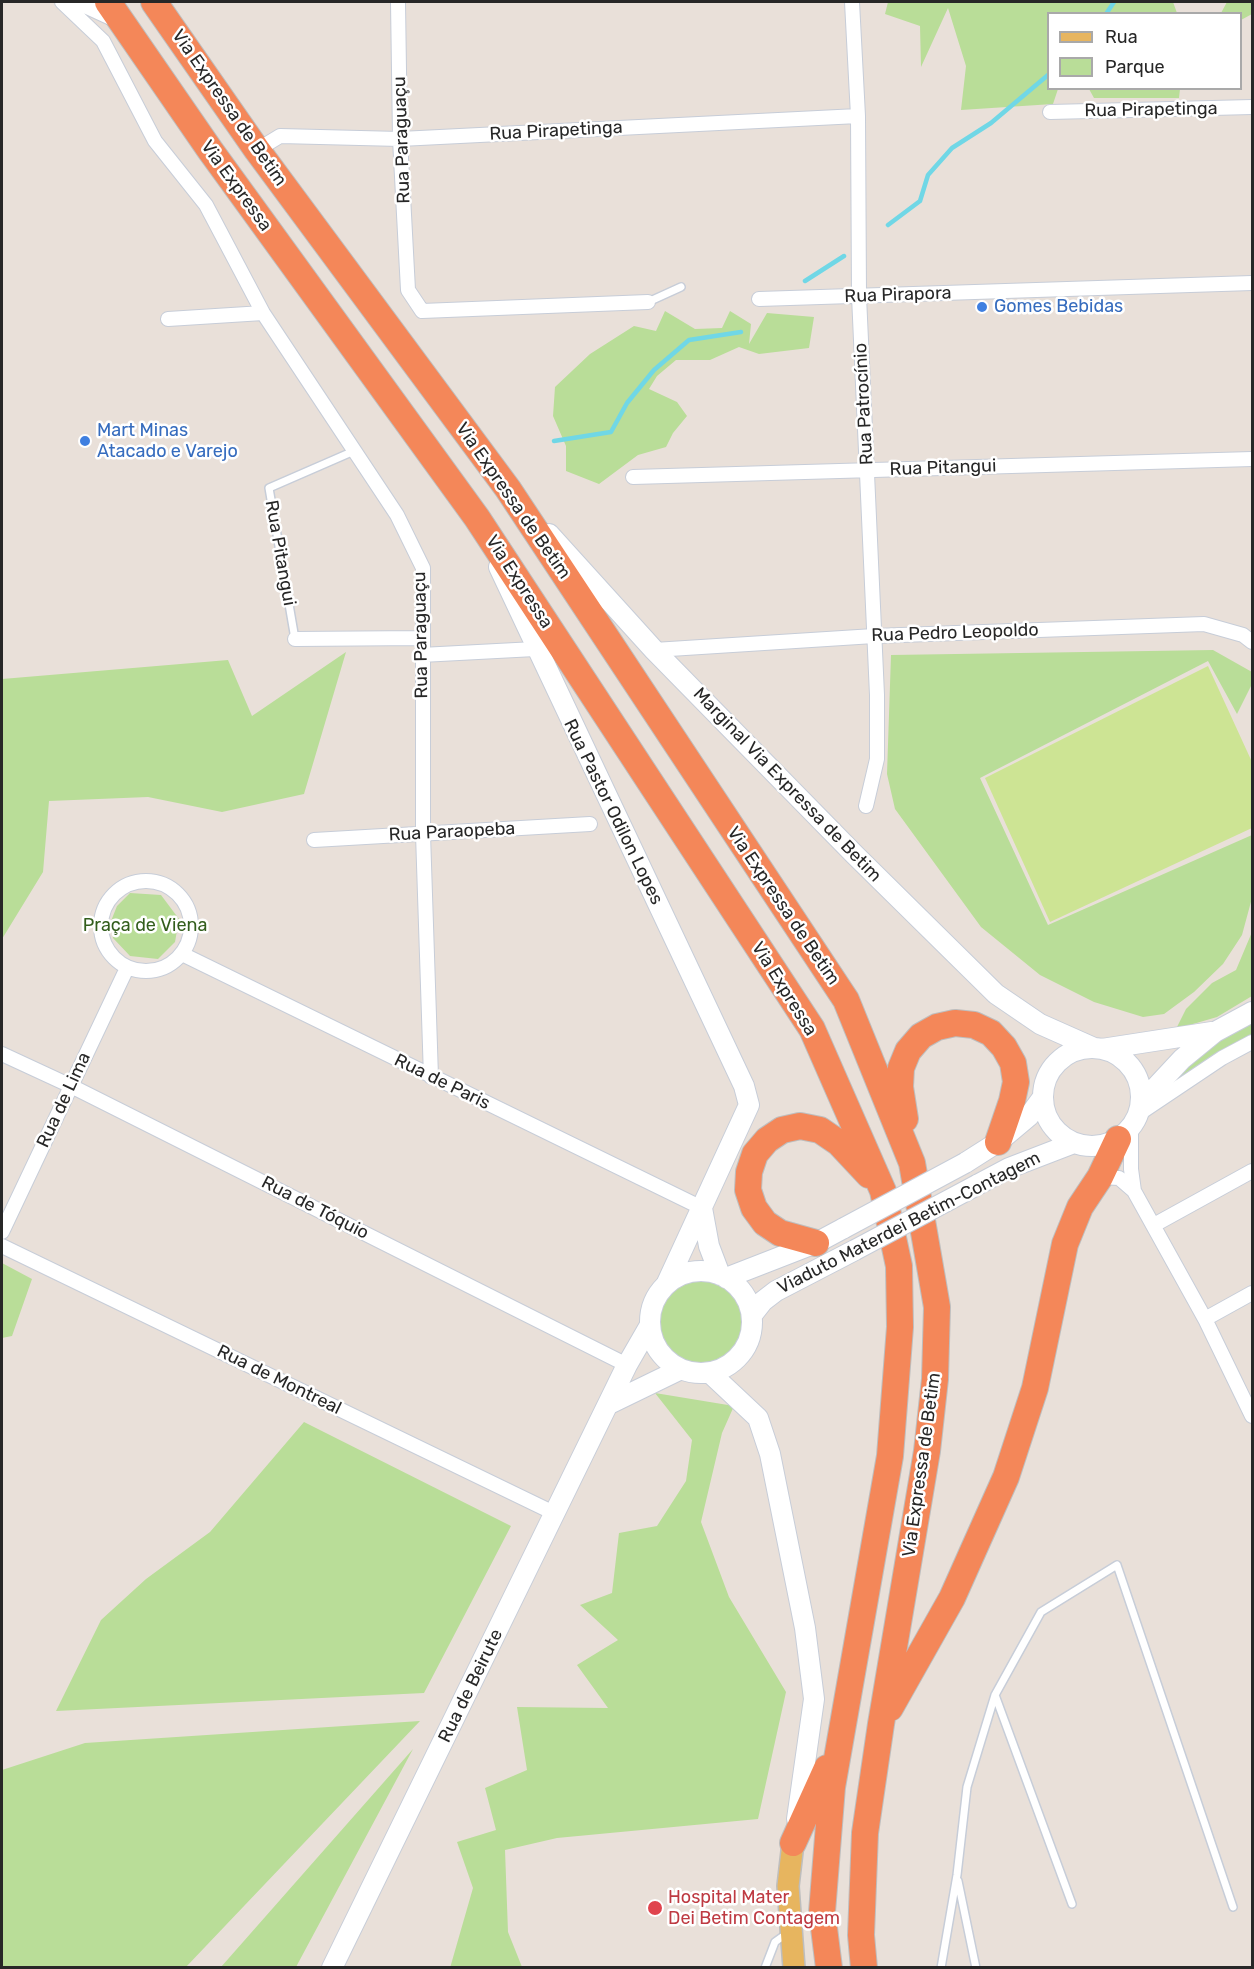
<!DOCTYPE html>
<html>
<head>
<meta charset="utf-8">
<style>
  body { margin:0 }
  #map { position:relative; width:1254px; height:1969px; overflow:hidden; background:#e9e0d9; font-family:Rubik,sans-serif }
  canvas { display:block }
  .frame { position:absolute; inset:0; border:3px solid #272727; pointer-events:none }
  .legend { position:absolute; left:1047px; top:12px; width:195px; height:78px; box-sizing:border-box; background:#fff; border:2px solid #a9a9a9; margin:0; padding:8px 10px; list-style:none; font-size:18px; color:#272727 }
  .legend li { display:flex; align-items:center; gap:12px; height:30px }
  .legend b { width:30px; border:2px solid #a9a9a9 }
</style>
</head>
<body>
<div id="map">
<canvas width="1254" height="1969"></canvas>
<div class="frame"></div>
<ul class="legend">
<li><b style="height:8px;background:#e7b55f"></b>Rua</li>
<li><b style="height:16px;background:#b9dd98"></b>Parque</li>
</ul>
</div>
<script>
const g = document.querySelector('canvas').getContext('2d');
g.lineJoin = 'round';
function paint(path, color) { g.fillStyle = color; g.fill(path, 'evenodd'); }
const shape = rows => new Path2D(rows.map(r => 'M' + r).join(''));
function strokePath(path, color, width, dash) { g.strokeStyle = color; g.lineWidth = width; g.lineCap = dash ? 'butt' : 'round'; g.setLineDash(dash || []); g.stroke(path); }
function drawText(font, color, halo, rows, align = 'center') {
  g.font = font + ' Rubik,sans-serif'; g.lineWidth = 5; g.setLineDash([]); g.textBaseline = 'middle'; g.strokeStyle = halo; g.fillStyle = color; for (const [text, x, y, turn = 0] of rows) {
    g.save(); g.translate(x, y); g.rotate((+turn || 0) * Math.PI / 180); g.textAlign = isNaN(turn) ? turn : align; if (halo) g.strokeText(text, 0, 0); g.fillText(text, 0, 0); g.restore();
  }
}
const green = shape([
  [888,2,1173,2,1177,13,1048,14,1048,88,1058,89,1053,104,961,110,966,66,948,8,921,67,920,26,885,14],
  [1227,2,1251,2,1252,14,1241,20,1240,14,1221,13],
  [1089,89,1180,89,1179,98,1094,98],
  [665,311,695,329,722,328,730,311,751,324,749,344,767,313,814,317,809,348,759,354,739,347,710,360,676,360,657,376,649,389,677,402,687,416,673,433,666,447,638,455,599,484,566,471,566,446,553,416,555,387,590,354,634,326,656,331],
  [1213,650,1252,672,1252,684,1237,714,1208,661,980,778,1048,925,1252,835,1252,898,1242,935,1223,964,1194,992,1164,1014,1143,1017,1094,1002,1040,975,981,927,895,809,887,774,891,655],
  [346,652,304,794,222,812,148,797,49,801,43,872,2,939,2,679,228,660,252,716],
  [130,893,161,895,179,919,175,942,158,959,130,956,113,938,111,921,117,906],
  [1252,932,1252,996,1217,1017,1176,1029,1186,1009,1212,983,1236,970],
  [1252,1019,1252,1037,1156,1097,1212,1044],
  [2,1263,32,1279,12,1336,2,1338],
  '660 1322a41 41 0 1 1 82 0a41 41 0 1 1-82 0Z',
  [655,1393,734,1406,722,1433,701,1522,729,1597,786,1692,758,1819,557,1838,505,1850,508,1932,522,1967,450,1968,473,1888,457,1842,496,1830,485,1788,527,1770,517,1707,608,1708,577,1665,618,1640,580,1605,612,1593,619,1533,657,1526,686,1481,692,1440],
  [304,1422,511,1526,424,1693,56,1711,101,1620,146,1579,210,1532],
  [420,1721,186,1967,2,1967,2,1770,85,1743],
  [413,1749,296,1967,221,1967]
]);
const pitch = shape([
  [1208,666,1252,762,1252,828,1050,922,985,778]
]);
const stream = shape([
  [1106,14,1114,2],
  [888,225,920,201,928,175,952,148,991,123,1048,75],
  [805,281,844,256],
  [554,441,611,432,627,403,654,370,689,340,741,332]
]);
const lane = shape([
  [648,302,681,287],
  [295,639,269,488,354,451],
  [995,1695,1072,1904],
  [958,1881,976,1968],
  [765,1968,775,1942,789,1932],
  [941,1968,957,1875,967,1787,995,1695,1041,1612,1117,1565,1233,1907]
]);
const street = shape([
  [62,2,103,41,155,141,206,205,263,313,397,515,423,568,423,834,431,1077],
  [76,2,115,20],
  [398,2,400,139,408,290,422,311,648,302],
  [852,2,858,116,859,296,877,695,877,759,866,806],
  [1050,112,1252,107],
  [257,150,280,136,400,139,858,116],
  [759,299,1252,283],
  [168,319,263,313],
  [633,477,1252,459],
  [295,639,422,638],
  [654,650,874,636,1204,624,1243,635,1252,642],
  [421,655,535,649],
  [314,840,590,824],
  '101 926a45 45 0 1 1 90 0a45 45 0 1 1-90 0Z',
  [182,954,702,1208],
  [2,1054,71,1086,627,1365],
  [1137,1115,1222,1058,1252,1042],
  [1131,1127,1131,1169,1134,1191],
  [1100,1177,1119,1178,1134,1191,1205,1319,1252,1416],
  [1154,1225,1252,1171],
  [2,1232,127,968],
  [2,1246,556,1514],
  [1205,1319,1252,1293]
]);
const secondary = shape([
  [549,534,654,650,854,854,996,994,1040,1024,1094,1048],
  [499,567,744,1086,749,1105,666,1285],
  '1043 1097a49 49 0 1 1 98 0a49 49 0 1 1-98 0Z',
  [1102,1049,1212,1032],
  [1141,1103,1182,1059,1215,1032,1252,1012],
  [965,1163,998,1142,1029,1116,1043,1097],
  [977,1185,1009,1168,1074,1143],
  [702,1208,709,1246,720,1275],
  '650 1322a51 51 0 1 1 102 0a51 51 0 1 1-102 0Z',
  [726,1278,816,1243,844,1228],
  [752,1315,763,1301,776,1291,855,1250],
  [710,1373,758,1418,770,1454,805,1628,814,1699,797,1819],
  [609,1404,681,1369],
  [332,1968,627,1365,650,1325]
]);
const primary = shape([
  [793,1843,788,1886,794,1968]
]);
const highway = shape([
  [108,2,210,150,477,518,812,1029,883,1191,899,1266,900,1327,890,1456,832,1787,822,1912,829,1968],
  [154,2,257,150,508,489,846,1000,912,1163,937,1307,935,1379,927,1451,881,1724,865,1833,861,1935,864,1968],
  [905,1119,900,1087,901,1068,908,1051,921,1036,937,1027,955,1023,974,1025,991,1033,1004,1047,1013,1063,1016,1082,1012,1101,998,1142],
  [816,1243,780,1233,765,1223,754,1208,748,1190,749,1172,755,1154,767,1140,782,1130,800,1126,820,1130,839,1143,869,1175],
  [890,1708,952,1598,1006,1477,1035,1388,1065,1244,1080,1207,1100,1177,1118,1139],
  [793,1843,827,1768]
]);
const secondaryBridge = shape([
  [844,1228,965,1163],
  [855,1250,977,1185]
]);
const markers = [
  [982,307,6,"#3f7fe0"],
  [85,441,6,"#3f7fe0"],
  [655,1908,8,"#e0444e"]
];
const streetNames = [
  ["Via Expressa de Betim",229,108,55],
  ["Rua Pirapetinga",1151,110,-1],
  ["Rua Pirapetinga",556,131,-3],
  ["Rua Paraguaçu",402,140,-92],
  ["Via Expressa",236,186,54],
  ["Rua Pirapora",898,295,-2],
  ["Rua Patrocínio",864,404,-93],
  ["Rua Pitangui",943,468,-2],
  ["Via Expressa de Betim",513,501,55],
  ["Rua Pitangui",280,553,80],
  ["Via Expressa",519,582,57],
  ["Rua Pedro Leopoldo",955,633,-2],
  ["Rua Paraguaçu",421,635,-91],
  ["Marginal Via Expressa de Betim",787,785,46],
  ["Rua Pastor Odilon Lopes",613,812,64],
  ["Rua Paraopeba",452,832,-3],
  ["Via Expressa de Betim",783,906,56],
  ["Via Expressa",784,989,58],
  ["Rua de Paris",442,1082,26],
  ["Rua de Lima",64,1100,-65],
  ["Rua de Tóquio",315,1208,27],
  ["Viaduto Materdei Betim-Contagem",909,1223,-27],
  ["Rua de Montreal",279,1380,26],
  ["Via Expressa de Betim",922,1465,-82],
  ["Rua de Beirute",471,1686,-64]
];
const shopNames = [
  ["Gomes Bebidas",994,307],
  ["Mart Minas",97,431],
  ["Atacado e Varejo",97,452]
];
const parkNames = [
  ["Praça de Viena",145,926]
];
const healthNames = [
  ["Hospital Mater",668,1898],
  ["Dei Betim Contagem",668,1919]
];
paint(green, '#b9dd98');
paint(pitch, '#cde494');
strokePath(stream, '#70d7e6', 4.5);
strokePath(lane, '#c7cdd8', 10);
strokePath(street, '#c7cdd8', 16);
strokePath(secondary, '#c7cdd8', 22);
strokePath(primary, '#bebebe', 24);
strokePath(highway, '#bebebe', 28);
strokePath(lane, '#fff', 7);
strokePath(street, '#fff', 14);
strokePath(secondary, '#fff', 20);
strokePath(primary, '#e7b55f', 21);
strokePath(highway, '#f48759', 26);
strokePath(secondaryBridge, '#c7cdd8', 22, []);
strokePath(secondaryBridge, '#fff', 20);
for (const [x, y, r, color] of markers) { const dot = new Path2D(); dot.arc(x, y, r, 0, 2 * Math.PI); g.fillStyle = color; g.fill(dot); strokePath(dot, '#fff', 2); }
drawText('18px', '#272727', '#fff', streetNames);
drawText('18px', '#366cbe', '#fff', shopNames, 'left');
drawText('18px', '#335e1d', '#fff', parkNames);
drawText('18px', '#be3a42', '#fff', healthNames, 'left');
</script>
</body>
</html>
